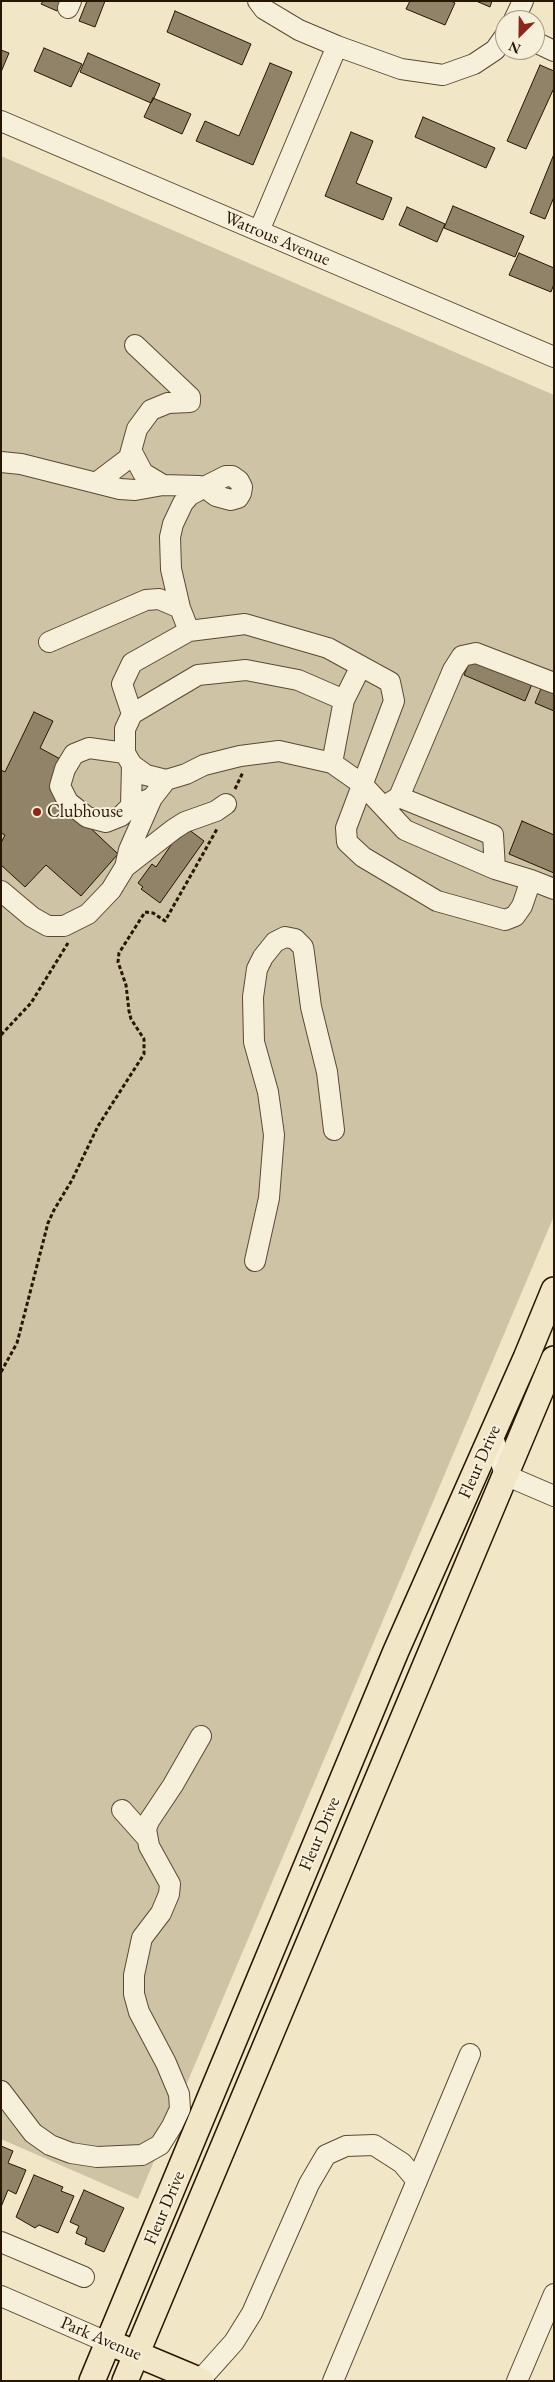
<!DOCTYPE html>
<html>
<head>
<meta charset="utf-8">
<style>
  body { margin:0 }
  #map { position:relative; width:555px; height:2382px; overflow:hidden; background:#f1e7c6; font-family:"EB Garamond",serif }
  canvas { display:block }
  .frame { position:absolute; inset:0; border:2px solid #271602; pointer-events:none }
  .north { position:absolute; left:495px; top:10px; width:50px; height:50px; box-sizing:border-box; background:#f6efda; border:1px solid #a39884; border-radius:50%; rotate:203deg; font-size:14px; font-weight:700; line-height:20px; text-align:center; color:#271602 }
  .north::after { content:''; display:block; margin:auto; width:18px; height:22px; background:#8f2418; clip-path:polygon(50% 0,100% 100%,50% 72%,0 100%) }
</style>
</head>
<body>
<div id="map">
<canvas width="555" height="2382"></canvas>
<div class="frame"></div>
<div class="north">N</div>
</div>
<script>
const g = document.querySelector('canvas').getContext('2d');
g.lineJoin = 'round';
function paint(path, color) { g.fillStyle = color; g.fill(path, 'evenodd'); }
const shape = rows => new Path2D(rows.map(r => 'M' + r).join(''));
function strokePath(path, color, width, dash) { g.strokeStyle = color; g.lineWidth = width; g.lineCap = dash ? 'butt' : 'round'; g.setLineDash(dash || []); g.stroke(path); }
function drawText(font, color, halo, rows, align = 'center') {
  g.font = font + ' "EB Garamond",serif'; g.lineWidth = 4; g.setLineDash([]); g.textBaseline = 'middle'; g.strokeStyle = halo; g.fillStyle = color; for (const [text, x, y, turn = 0] of rows) {
    g.save(); g.translate(x, y); g.rotate((+turn || 0) * Math.PI / 180); g.textAlign = isNaN(turn) ? turn : align; if (halo) g.strokeText(text, 0, 0); g.fillText(text, 0, 0); g.restore();
  }
}
const green = shape([
  [1,156,554,395,554,1216,138,2199,1,2139]
]);
const building = shape([
  [43,1,62,1,57,11,41,4,43,1],
  [87,1,105,1,95,27,79,21,87,1],
  [410,1,451,1,455,3,445,25,406,9,410,1],
  [476,1,492,1,490,7,476,1],
  [175,11,251,44,242,65,167,32,175,11],
  [44,48,82,64,71,87,34,71,44,48],
  [1,50,9,53,1,72,1,50],
  [88,53,160,84,154,98,151,103,80,72,88,53],
  [270,63,292,72,253,165,196,141,205,121,239,136,270,63],
  [540,65,554,71,554,88,526,149,507,141,540,65],
  [153,98,191,114,182,134,144,117,153,98],
  [423,117,495,148,486,168,415,137,423,117],
  [351,132,373,141,356,183,392,198,383,220,325,196,351,132],
  [554,154,554,197,545,219,530,213,554,154],
  [453,206,524,236,515,257,444,228,453,206],
  [407,207,445,224,437,242,399,225,407,207],
  [519,253,554,268,554,284,551,292,509,275,519,253],
  [471,658,532,684,525,701,464,675,471,658],
  [542,686,554,691,554,711,535,703,542,686],
  [34,712,53,721,40,748,62,760,50,790,118,854,81,896,46,865,25,887,1,865,1,843,5,835,1,833,1,770,5,772,34,712],
  [522,821,554,835,554,873,509,854,522,821],
  [184,826,204,841,160,903,141,889,143,887,138,883,152,864,156,867,184,826],
  [1,2146,13,2151,8,2163,26,2170,16,2194,8,2190,1,2207,1,2146],
  [34,2175,63,2187,61,2191,74,2196,58,2233,39,2225,35,2228,16,2217,34,2175],
  [84,2190,124,2208,104,2252,85,2244,87,2238,76,2233,79,2226,70,2222,84,2190]
]);
const path = shape([
  [235,789,243,772],
  [1,1035,31,1003,68,943],
  [1,1372,17,1343,48,1223,54,1210,72,1180,98,1126,144,1054,144,1039,131,1019,129,1011,126,985,118,962,119,953,145,912,153,913,165,921,217,829]
]);
const minor = shape([
  [258,1,264,9,299,30,337,46,401,69,443,75,474,64,495,50,505,36],
  [68,8,71,1],
  [514,20,523,1],
  [535,42,554,51],
  [1,121,554,357],
  [259,231,337,46],
  [132,452,143,473,163,485],
  [1,462,21,464,120,489,135,490,163,485,199,486,204,487,216,496,231,500,238,498,241,493,242,487,239,481,232,476,226,476,204,487,196,492,190,495,183,503,173,524,170,537,171,569,180,608,189,631],
  [96,483,129,458,137,429,151,410,168,403,190,402,190,397,135,345],
  [49,642,146,600,159,599,180,608],
  [344,700,361,666],
  [132,714,122,684,132,663,189,631,245,624,328,648,390,682,394,701,346,828,347,842,363,857,437,901,505,920,515,916,522,906,531,880,554,889],
  [125,753,89,748,74,754,65,769,60,786,68,802,87,817,106,822,121,816,131,806,152,798,166,780],
  [332,763,344,700,298,680,246,670,198,675,132,714,125,729,125,753,132,765,146,775,166,780,186,774,204,765,240,756,279,751,332,763,362,784,405,830,495,869,531,880],
  [399,797,453,670,462,656,476,653,554,683],
  [388,804,399,797,493,835,495,869],
  [131,806,132,765],
  [125,867,129,850,152,798],
  [1,891,32,917,48,926,64,926,88,914,111,890,125,867,174,829,185,822,216,811,226,804],
  [255,1261,269,1198,274,1135,268,1092,254,1042,253,997,257,969,263,957,275,942,285,937,295,939,303,947,304,953,311,1007,327,1072,334,1130],
  [492,1434,505,1475,554,1496],
  [122,1810,147,1838],
  [1,2091,33,2133,50,2145,71,2153,97,2157,142,2155,160,2145,172,2126,180,2109,179,2094,166,2063,139,2012,134,1994,134,1975,142,1938,161,1913,169,1894,170,1884,149,1846,146,1829,149,1821,173,1785,201,1736],
  [1,2242,84,2277],
  [1,2296,109,2343],
  [200,2380,234,2342,252,2313,309,2184,326,2155,346,2146,374,2145,402,2163,417,2181],
  [333,2381,470,2054],
  [517,2381,554,2294]
]);
const major = shape([
  [120,2347,201,2381],
  [92,2381,396,1651,526,1358,554,1290],
  [125,2381,554,1359]
]);
const markers = [
  [37,812,5,"#8f2418"]
];
const streetNames = [
  ["Watrous Avenue",277,239,23],
  ["Fleur Drive",480,1462,-66],
  ["Fleur Drive",320,1834,-67],
  ["Fleur Drive",165,2208,-67],
  ["Park Avenue",101,2339,23]
];
const poiNames = [
  ["Clubhouse",47,812]
];
paint(green, '#cfc3a5');
paint(building, '#908368');
strokePath(building, '#271602', 1);
strokePath(minor, '#5a4a33', 22);
strokePath(major, '#271602', 28);
strokePath(path, '#271602', 3, [4, 2.5]);
strokePath(minor, '#f6efda', 20);
strokePath(major, '#f1e7c6', 25);
for (const [x, y, r, color] of markers) { const dot = new Path2D(); dot.arc(x, y, r, 0, 2 * Math.PI); g.fillStyle = color; g.fill(dot); strokePath(dot, '#f6efda', 2); }
drawText('18px', '#271602', '#f6efda', streetNames);
drawText('18px', '#271602', '#f6efda', poiNames, 'left');
</script>
</body>
</html>
